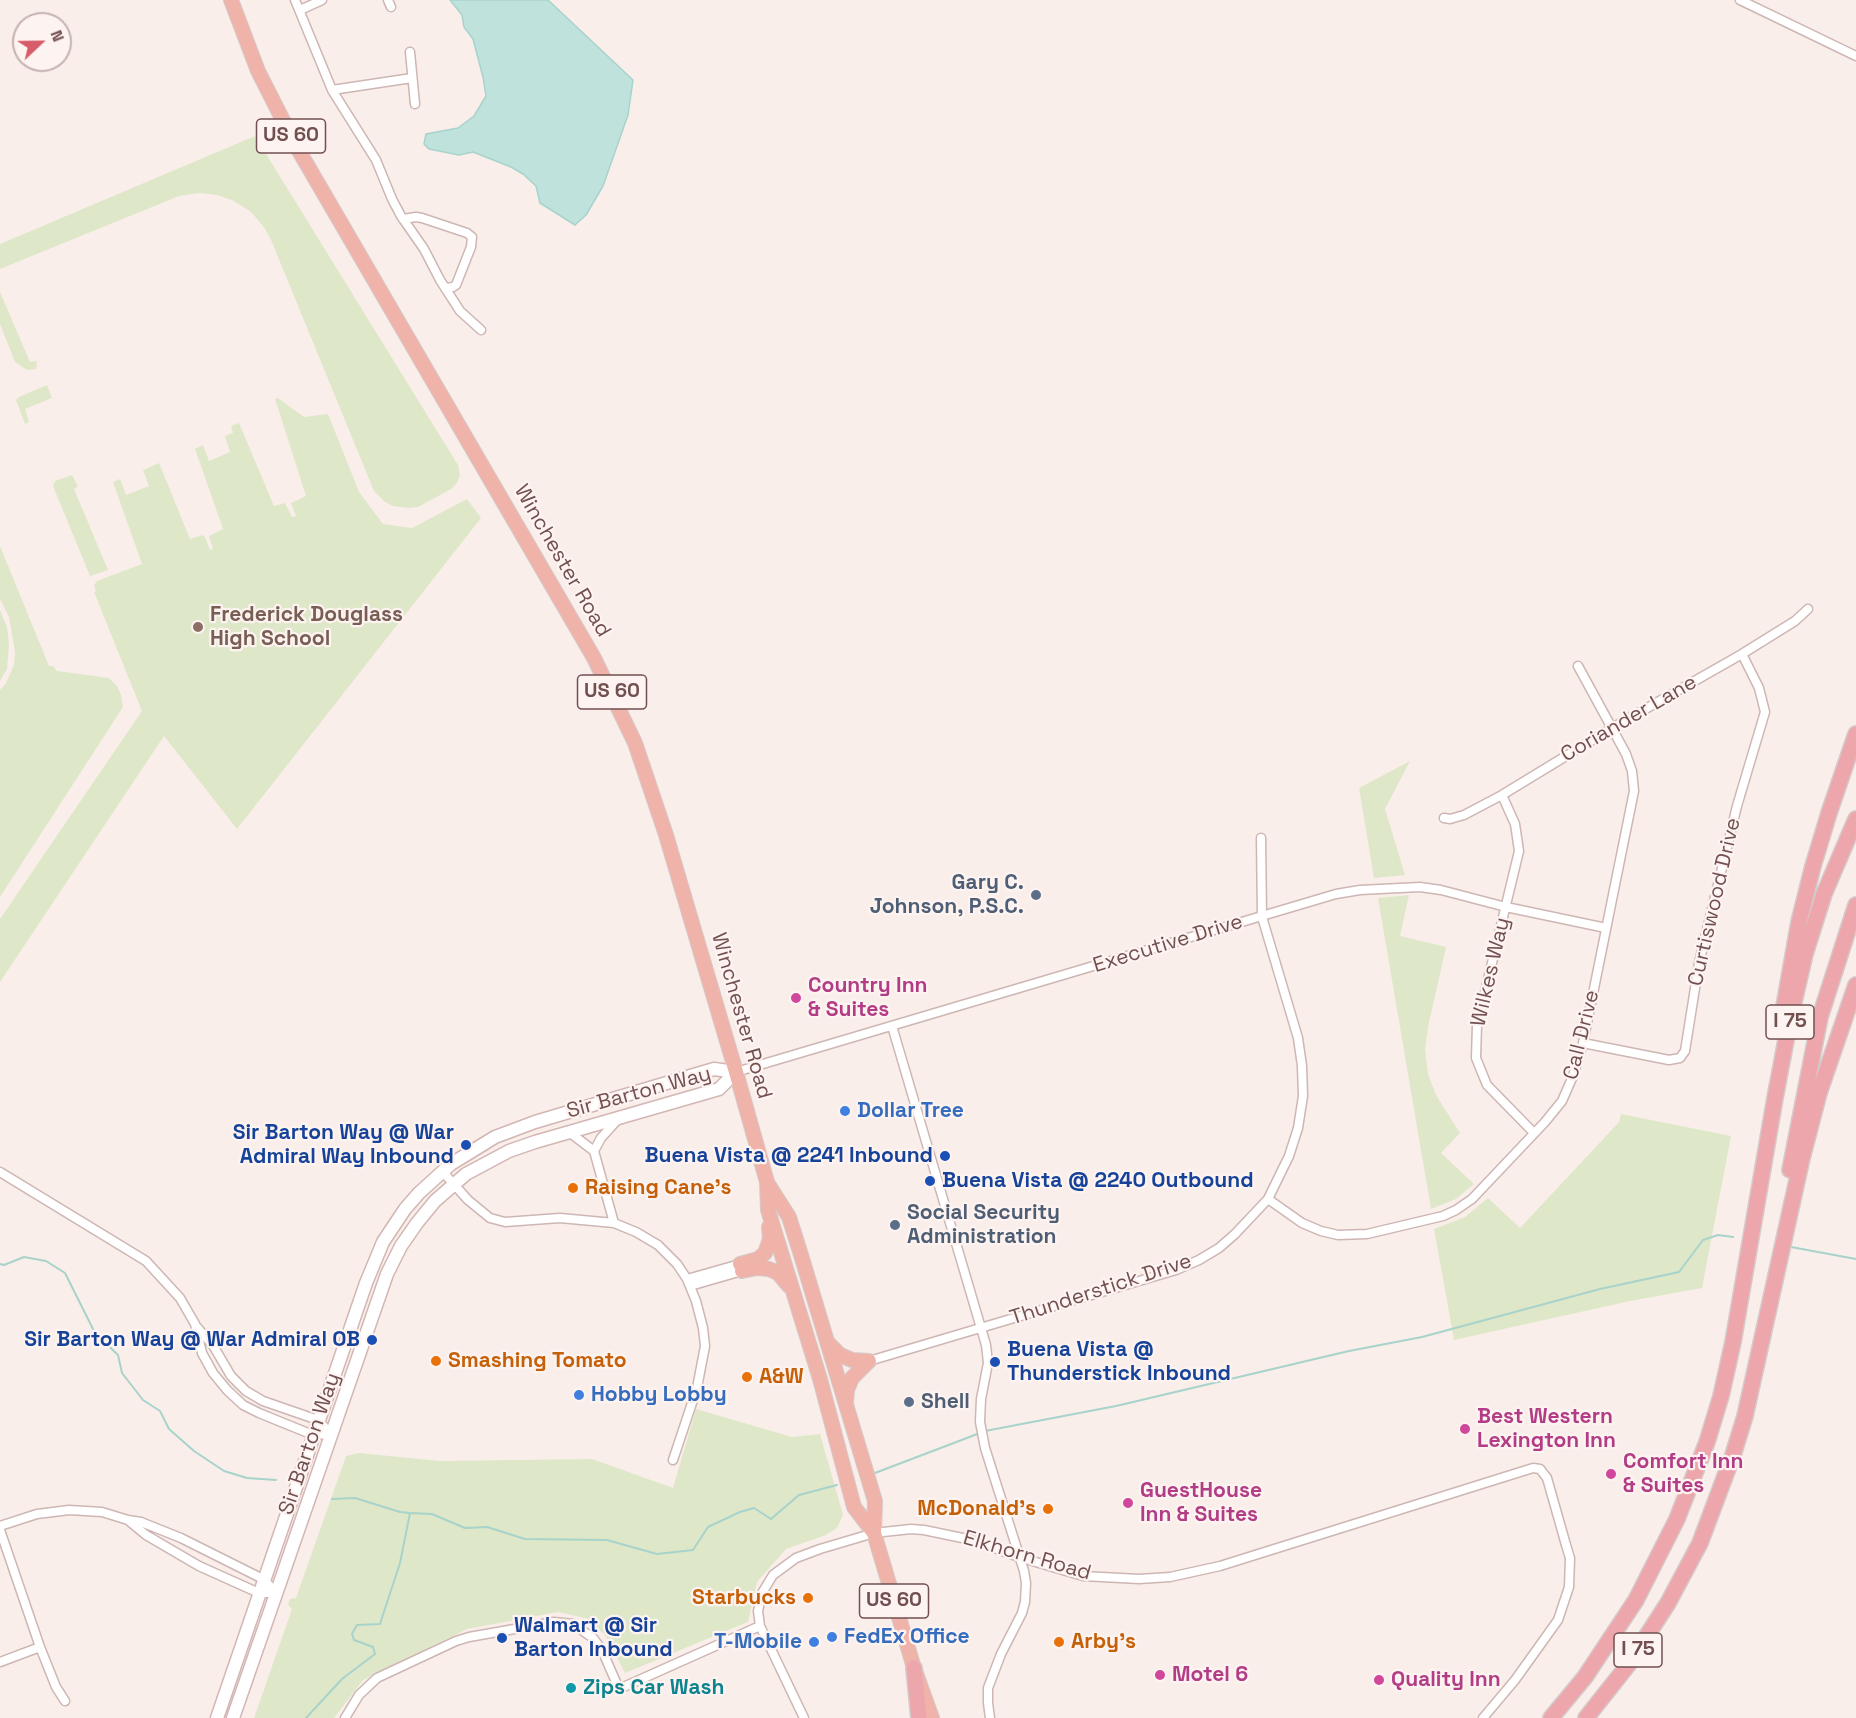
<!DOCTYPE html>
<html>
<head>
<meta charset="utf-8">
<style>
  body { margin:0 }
  #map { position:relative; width:1856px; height:1718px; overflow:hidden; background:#faeeea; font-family:"Space Grotesk",sans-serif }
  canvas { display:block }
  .north { position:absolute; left:12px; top:12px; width:60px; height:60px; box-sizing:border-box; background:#fdf3f0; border:2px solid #c5b2b0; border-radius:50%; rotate:68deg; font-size:16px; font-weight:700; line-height:24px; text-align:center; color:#725050 }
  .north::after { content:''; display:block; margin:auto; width:21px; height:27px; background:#d75c69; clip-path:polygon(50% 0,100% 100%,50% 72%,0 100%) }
</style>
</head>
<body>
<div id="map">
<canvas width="1856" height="1718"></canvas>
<div class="north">N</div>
</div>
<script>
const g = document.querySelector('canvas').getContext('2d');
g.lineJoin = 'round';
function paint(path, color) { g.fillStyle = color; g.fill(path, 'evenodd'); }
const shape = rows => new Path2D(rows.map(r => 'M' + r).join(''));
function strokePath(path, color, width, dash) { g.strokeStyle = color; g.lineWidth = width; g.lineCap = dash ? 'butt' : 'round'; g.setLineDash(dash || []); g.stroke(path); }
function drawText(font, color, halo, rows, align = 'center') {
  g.font = font + ' "Space Grotesk",sans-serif'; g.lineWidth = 4.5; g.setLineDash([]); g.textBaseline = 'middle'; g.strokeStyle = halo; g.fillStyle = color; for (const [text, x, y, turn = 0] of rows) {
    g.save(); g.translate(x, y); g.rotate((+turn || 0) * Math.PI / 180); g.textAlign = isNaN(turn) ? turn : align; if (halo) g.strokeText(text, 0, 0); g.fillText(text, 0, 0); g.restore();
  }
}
const green = shape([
  [255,136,458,465,460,475,457,483,451,489,418,507,409,508,393,506,385,502,374,491,271,240,264,227,251,212,234,201,217,195,200,193,179,196,0,269,0,244],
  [0,292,30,362,37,361,36,369,27,370,15,362,0,324],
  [47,385,52,398,25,409,29,422,25,424,16,400,19,397],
  [278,398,304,417,328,414,359,492,383,524,412,528,467,499,481,518,237,829,164,736,0,982,0,919,142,711,94,592,96,591,94,585,97,581,142,564,113,482,120,479,126,495,149,486,143,470,159,463,190,539,203,535,205,537,210,550,213,549,209,536,223,529,195,449,203,445,209,461,230,452,225,436,233,433,231,426,239,423,274,506,285,503,292,517,296,516,291,503,306,496,275,399],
  [72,475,78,486,74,489,108,570,90,576,53,486,55,481],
  [0,546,49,666,53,666,57,671,109,678,117,686,121,695,123,707,0,897,0,690,6,683,14,665,15,652,9,617,0,599],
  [0,610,7,627,9,644,7,669,0,681],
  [1410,761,1385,809,1405,875,1374,878,1359,788],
  [1409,895,1400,936,1446,947,1428,1027,1425,1050,1428,1074,1436,1095,1460,1133,1441,1153,1474,1184,1456,1199,1431,1209,1378,898],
  [1621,1114,1731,1136,1702,1288,1630,1301,1454,1340,1434,1229,1465,1217,1488,1198,1520,1228,1619,1122],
  [696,1409,792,1437,820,1434,843,1515,837,1528,826,1535,786,1549,757,1582,748,1622,625,1673,605,1635,585,1618,558,1612,467,1629,363,1680,334,1718,254,1718,292,1609,288,1605,290,1599,296,1598,346,1456,359,1453,440,1461,592,1459,673,1488]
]);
const water = shape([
  [450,0,548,0,633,80,628,115,603,186,586,215,575,225,540,203,536,186,523,174,511,167,473,152,459,155,429,149,424,144,426,134,458,128,474,116,486,96,483,77,473,39,464,27,462,15,450,0]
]);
const stream = shape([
  [1791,1247,1856,1259],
  [0,1264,4,1265,24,1257,46,1261,65,1273,95,1333,118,1355,122,1373,143,1400,160,1411,169,1429,194,1451,224,1471,247,1478,276,1480],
  [985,1431,1116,1406,1349,1351,1422,1337,1600,1289,1679,1272,1703,1240,1718,1235,1733,1237],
  [875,1473,980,1433],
  [332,1499,355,1498,400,1512,410,1513],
  [306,1718,342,1679,375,1654,373,1647,354,1640,352,1634,357,1625,380,1624,400,1563,410,1513,432,1514,465,1528,487,1527,525,1539,607,1540,657,1554,693,1550,708,1527,740,1512,754,1508,771,1519,799,1495,837,1485]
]);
const minor = shape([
  [295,0,332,90,376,160,392,199,401,216,424,249,440,280,460,311,481,330],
  [388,0,391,7],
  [1740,0,1856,56],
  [300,10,322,0],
  [410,52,415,104],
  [332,90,412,78],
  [403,219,416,217,422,218,467,233,472,237,471,247,456,285,453,287,445,288],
  [1502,795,1515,824,1519,851,1477,1025,1476,1058,1487,1085,1534,1133],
  [1444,818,1450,819,1464,815,1502,795,1612,728,1742,654,1795,621,1808,609],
  [892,1026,986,1345,988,1363,981,1399,980,1422,985,1448,1024,1571,1026,1583,1025,1602,1022,1613,1001,1654,988,1688,988,1703,990,1718],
  [1583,1043,1669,1060,1680,1058,1685,1051,1699,963,1737,806,1765,712,1759,688,1742,654],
  [736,1072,1336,894,1360,890,1420,887,1441,890,1506,907,1606,928],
  [569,1132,594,1151,614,1223],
  [594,1151,601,1138,619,1118],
  [442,1171,468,1200,490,1218,505,1222,560,1218,614,1223,636,1232,658,1245,677,1264,687,1279,696,1301,703,1328,705,1346,697,1388,673,1460],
  [0,1172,146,1261,180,1298,195,1324,202,1353,213,1373,227,1390,243,1405,259,1413,313,1435,331,1434],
  [1268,1199,1302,1223,1321,1231,1338,1235,1367,1234,1443,1216,1456,1210,1472,1199,1545,1122,1562,1101,1573,1076,1583,1043,1634,791,1632,771,1626,754,1578,666],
  [687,1279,740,1264],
  [690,1286,742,1271],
  [197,1327,214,1347,231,1376,246,1391,263,1401,318,1420,331,1434],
  [869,1361,1176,1270,1199,1260,1219,1248,1235,1234,1268,1199,1289,1156,1298,1128,1303,1096,1302,1066,1298,1038,1262,917,1261,838],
  [129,1521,146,1535,199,1566,259,1593,277,1593],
  [0,1526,37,1514,69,1510,102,1512,128,1520,141,1522,181,1538,263,1579,277,1593],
  [0,1530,40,1647,56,1687,65,1701],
  [0,1662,40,1647],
  [345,1718,359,1695,377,1678,456,1641,469,1637,554,1622,573,1624,593,1638,602,1650,619,1689,760,1626],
  [804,1718,760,1626,758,1611,762,1593,773,1575,796,1558,820,1549,874,1533,911,1529,924,1530,972,1540,1019,1557,1083,1576,1139,1579,1170,1577,1220,1566,1533,1468,1540,1469,1547,1478,1566,1545,1570,1558,1569,1587,1558,1620,1515,1680,1483,1718]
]);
const secondary = shape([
  [217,1718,366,1283,383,1242,405,1209,419,1193,451,1164,495,1137,535,1122,714,1069,736,1072],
  [233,1718,387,1274,401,1246,417,1223,435,1201,466,1174,509,1151,535,1142,719,1089,736,1072]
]);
const trunk = shape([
  [231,0,258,71,295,144,594,658,635,743,666,835,736,1072,767,1182,768,1210,820,1379,854,1507,874,1533],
  [768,1184,789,1217,801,1255,875,1501,874,1533,914,1668,932,1718],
  [740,1264,758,1259,765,1253,770,1239,769,1227],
  [742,1271,757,1268,769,1269,778,1273,789,1286],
  [828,1343,840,1355,852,1360,869,1361],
  [846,1402,847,1390,852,1378,869,1361]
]);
const motorway = shape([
  [1783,1012,1799,922,1813,866,1829,813,1856,734],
  [1790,1170,1820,1017,1856,905],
  [914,1668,919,1718],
  [1551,1718,1585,1677,1636,1600,1677,1519,1707,1442,1721,1396,1733,1342,1775,1098,1790,1019,1805,954,1824,894,1856,819],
  [1586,1718,1628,1665,1668,1603,1700,1543,1733,1455,1745,1416,1802,1158,1819,1093,1856,985]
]);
const markers = [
  [198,627,6,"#8d6e63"],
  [1036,895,6,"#5c6f8a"],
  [796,998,6,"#d1479c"],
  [845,1111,6,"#3f7fe0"],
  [466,1145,6,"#1a4fb4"],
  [945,1156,6,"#1a4fb4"],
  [930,1181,6,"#1a4fb4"],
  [573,1188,6,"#e8710a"],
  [895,1225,6,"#5c6f8a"],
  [372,1340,6,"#1a4fb4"],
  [436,1361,6,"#e8710a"],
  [995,1362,6,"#1a4fb4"],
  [747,1377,6,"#e8710a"],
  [579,1395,6,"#3f7fe0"],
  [909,1402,6,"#5c6f8a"],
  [1465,1429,6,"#d1479c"],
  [1611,1474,6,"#d1479c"],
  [1128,1503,6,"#d1479c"],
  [1048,1509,6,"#e8710a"],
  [808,1598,6,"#e8710a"],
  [832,1637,6,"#3f7fe0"],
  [502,1638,6,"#1a4fb4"],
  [814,1642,6,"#3f7fe0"],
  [1059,1642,6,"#e8710a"],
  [1160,1675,6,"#d1479c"],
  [1379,1680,6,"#d1479c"],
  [571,1688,6,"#0f9aa8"]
];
const shields = [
  [291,136,69],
  [612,692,69],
  [1790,1022,48],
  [894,1601,69],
  [1638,1650,48]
];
const shieldNames = [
  ["US 60",291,136],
  ["US 60",612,692],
  ["I 75",1790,1022],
  ["US 60",894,1601],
  ["I 75",1638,1650]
];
const streetNames = [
  ["Winchester Road",562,561,60],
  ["Coriander Lane",1629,719,-30],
  ["Curtiswood Drive",1715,902,-77],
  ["Executive Drive",1168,944,-17],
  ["Wilkes Way",1491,972,-77],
  ["Winchester Road",741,1016,74],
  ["Call Drive",1582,1035,-76],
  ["Sir Barton Way",639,1093,-15],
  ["Thunderstick Drive",1101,1290,-18],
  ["Sir Barton Way",310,1444,-71],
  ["Elkhorn Road",1027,1556,16]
];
const educationNames = [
  ["Frederick Douglass",210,615],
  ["High School",210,639]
];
const serviceNames = [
  ["Gary C.",1024,883,"right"],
  ["Johnson, P.S.C.",1024,907,"right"],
  ["Social Security",907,1213],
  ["Administration",907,1237],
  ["Shell",921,1402]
];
const hotelNames = [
  ["Country Inn",808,986],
  ["& Suites",808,1010],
  ["Best Western",1477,1417],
  ["Lexington Inn",1477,1441],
  ["Comfort Inn",1623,1462],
  ["& Suites",1623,1486],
  ["GuestHouse",1140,1491],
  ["Inn & Suites",1140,1515],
  ["Motel 6",1172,1675],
  ["Quality Inn",1391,1680]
];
const shopNames = [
  ["Dollar Tree",857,1111],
  ["Hobby Lobby",591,1395],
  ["FedEx Office",844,1637],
  ["T-Mobile",802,1642,"right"]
];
const transitNames = [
  ["Sir Barton Way @ War",454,1133],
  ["Admiral Way Inbound",454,1157],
  ["Buena Vista @ 2241 Inbound",933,1156],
  ["Buena Vista @ 2240 Outbound",942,1181,"left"],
  ["Sir Barton Way @ War Admiral OB",360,1340],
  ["Buena Vista @",1007,1350,"left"],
  ["Thunderstick Inbound",1007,1374,"left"],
  ["Walmart @ Sir",514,1626,"left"],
  ["Barton Inbound",514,1650,"left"]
];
const foodNames = [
  ["Raising Cane's",585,1188],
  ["Smashing Tomato",448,1361],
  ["A&W",759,1377],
  ["McDonald's",1036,1509,"right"],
  ["Starbucks",796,1598,"right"],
  ["Arby's",1071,1642]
];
const cultureNames = [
  ["Zips Car Wash",583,1688]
];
paint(green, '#dfe7c9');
paint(water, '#c0e2dc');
strokePath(water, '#a7d3cb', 1.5);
strokePath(stream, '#a7d3cb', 2);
strokePath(minor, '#cdb6b3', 11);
strokePath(secondary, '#d3b6b3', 15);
strokePath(trunk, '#d5caca', 16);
strokePath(motorway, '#d5caca', 18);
strokePath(minor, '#fff', 8);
strokePath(secondary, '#fff', 12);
strokePath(trunk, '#efb3aa', 14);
strokePath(motorway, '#eda7ac', 15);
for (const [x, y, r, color] of markers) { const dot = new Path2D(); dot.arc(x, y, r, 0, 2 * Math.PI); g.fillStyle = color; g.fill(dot); strokePath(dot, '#fdf3f0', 2); }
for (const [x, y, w] of shields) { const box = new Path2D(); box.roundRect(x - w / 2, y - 17, w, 34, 4.5); g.fillStyle = '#fdf3f0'; g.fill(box); strokePath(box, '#725050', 1.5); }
drawText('bold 20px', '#725050', null, shieldNames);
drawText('21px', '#725050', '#fdf3f0', streetNames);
drawText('bold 21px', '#785e54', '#fdf3f0', educationNames, 'left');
drawText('bold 21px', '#4e5e75', '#fdf3f0', serviceNames, 'left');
drawText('bold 21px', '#b23c85', '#fdf3f0', hotelNames, 'left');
drawText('bold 21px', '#366cbe', '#fdf3f0', shopNames, 'left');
drawText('bold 21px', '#164399', '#fdf3f0', transitNames, 'right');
drawText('bold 21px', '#c56008', '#fdf3f0', foodNames, 'left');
drawText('bold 21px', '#0d838f', '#fdf3f0', cultureNames, 'left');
</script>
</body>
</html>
